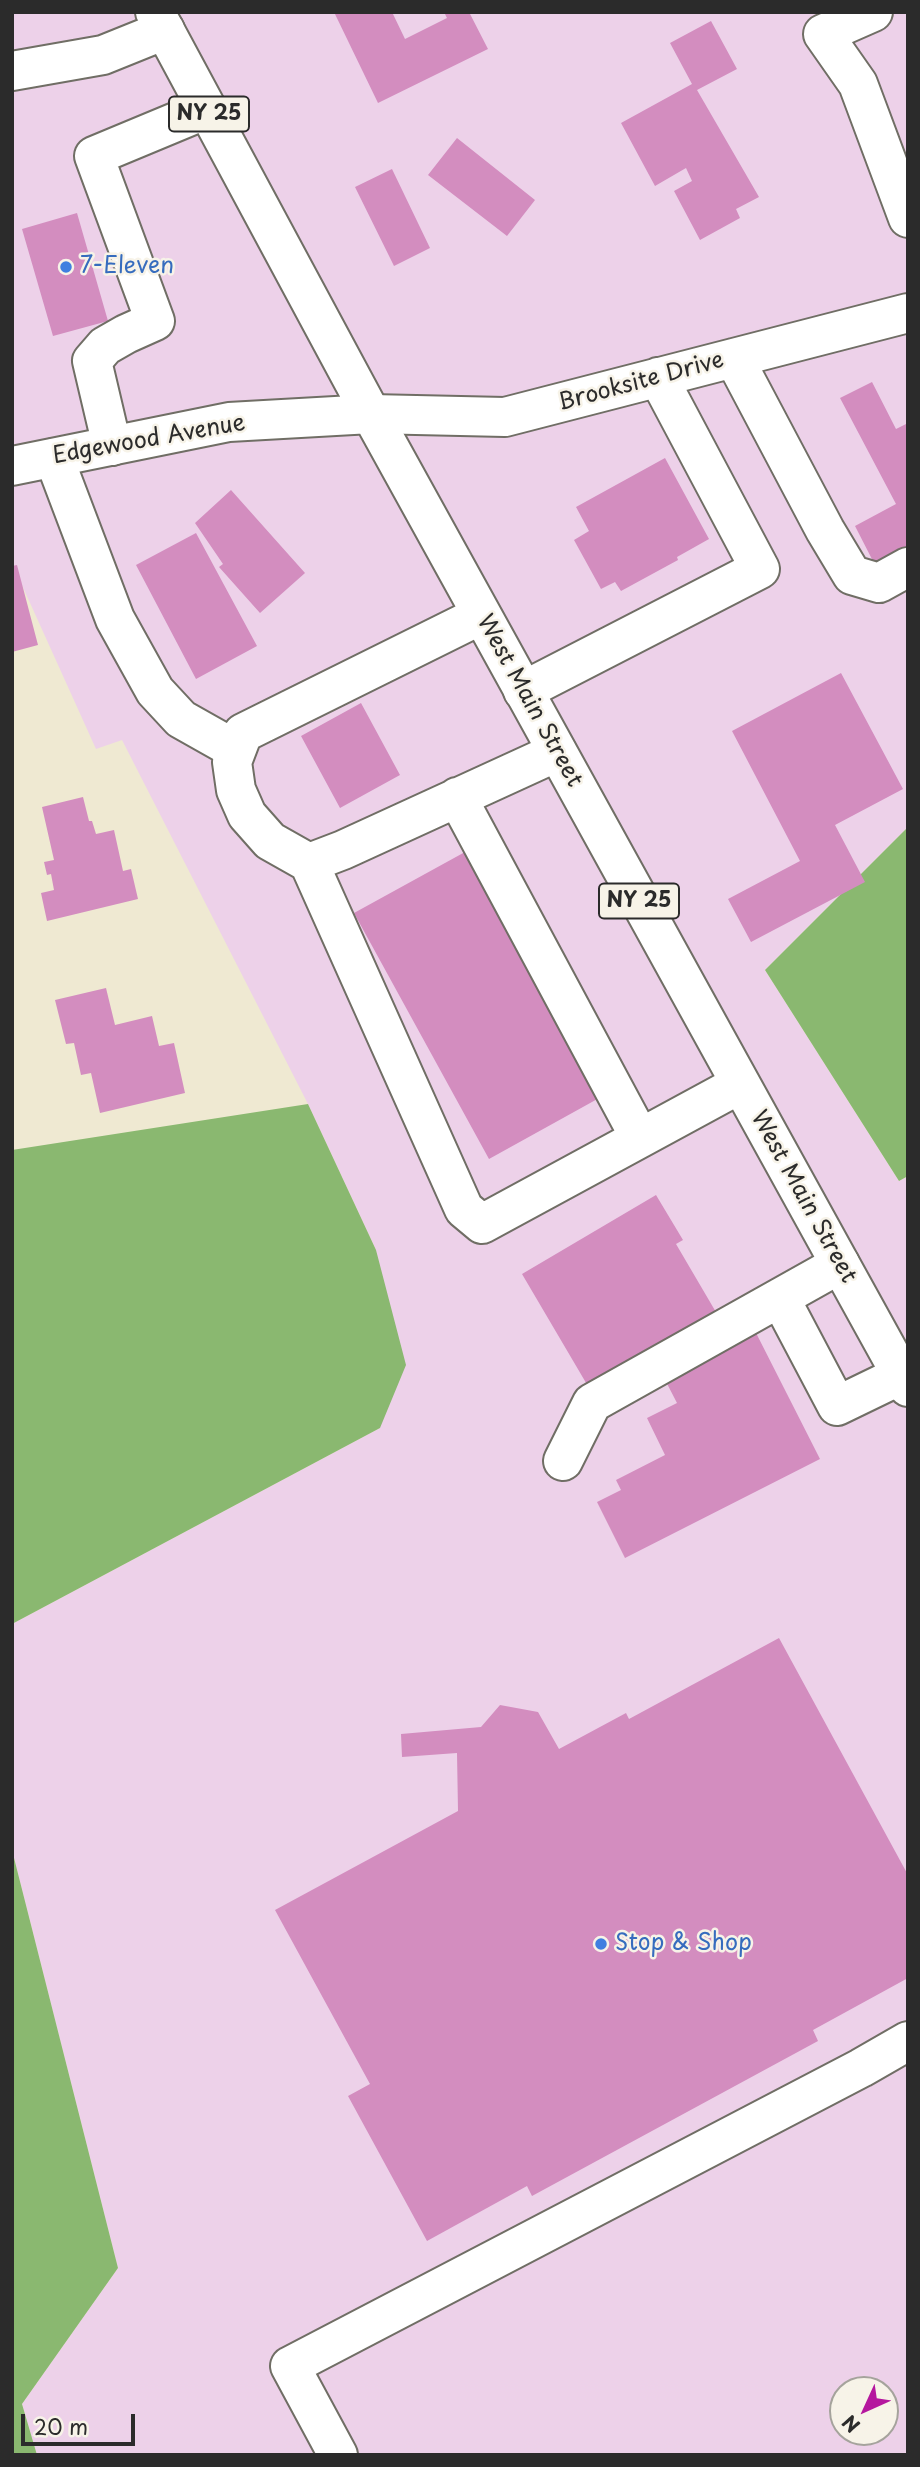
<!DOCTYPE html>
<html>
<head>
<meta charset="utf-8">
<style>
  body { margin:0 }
  #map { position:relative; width:920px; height:2467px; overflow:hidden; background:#efe9d2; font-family:"Playpen Sans",sans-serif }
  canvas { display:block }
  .frame { position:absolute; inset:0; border:14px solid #2b2b2b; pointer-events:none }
  .north { position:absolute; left:829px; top:2376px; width:70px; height:70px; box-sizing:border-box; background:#f7f3e8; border:2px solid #a5a39c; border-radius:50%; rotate:225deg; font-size:19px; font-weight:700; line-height:28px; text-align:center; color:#2b2b2b }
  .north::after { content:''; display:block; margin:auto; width:24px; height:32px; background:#b5179e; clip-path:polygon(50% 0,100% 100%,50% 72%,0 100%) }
  .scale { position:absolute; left:21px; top:2414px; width:114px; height:32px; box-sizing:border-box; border:4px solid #2b2b2b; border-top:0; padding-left:9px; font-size:21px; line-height:24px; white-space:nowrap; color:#2b2b2b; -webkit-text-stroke:5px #f7f3e8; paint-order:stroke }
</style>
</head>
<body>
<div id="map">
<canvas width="920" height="2467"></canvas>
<div class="frame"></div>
<div class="north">N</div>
<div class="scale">20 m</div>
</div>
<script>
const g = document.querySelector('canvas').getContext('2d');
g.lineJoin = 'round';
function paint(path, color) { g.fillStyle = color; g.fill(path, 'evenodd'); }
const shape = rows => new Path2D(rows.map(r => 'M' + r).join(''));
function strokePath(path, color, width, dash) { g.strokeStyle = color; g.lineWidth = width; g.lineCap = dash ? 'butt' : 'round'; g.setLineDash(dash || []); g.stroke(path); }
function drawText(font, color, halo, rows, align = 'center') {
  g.font = font + ' "Playpen Sans",sans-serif'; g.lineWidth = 5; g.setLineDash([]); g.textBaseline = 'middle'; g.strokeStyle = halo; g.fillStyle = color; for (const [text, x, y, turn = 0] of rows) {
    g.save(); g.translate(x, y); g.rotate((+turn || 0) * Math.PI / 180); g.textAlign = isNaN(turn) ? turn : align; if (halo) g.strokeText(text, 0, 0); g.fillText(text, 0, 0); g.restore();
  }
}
const built = shape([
  [12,12,908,12,908,827,765,970,899,1181,908,1176,908,2455,37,2455,22,2404,118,2268,12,1850,12,1624,380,1428,376,1250,308,1104,122,740,96,749,12,563],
  [843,2390,885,2390,885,2432,843,2432]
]);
const forest = shape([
  [908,827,908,1176,899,1181,765,970],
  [308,1104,376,1250,406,1365,380,1428,12,1624,12,1150],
  [12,1850,118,2268,22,2404,37,2455,12,2455]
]);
const building = shape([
  [334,12,392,12,405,39,447,18,444,12,469,12,488,49,378,103],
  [711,21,737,69,697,90,759,197,736,209,740,218,700,240,674,191,692,181,686,168,655,186,621,123,692,84,670,43],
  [457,138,535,200,507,236,428,175],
  [392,169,430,248,394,266,355,187],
  [77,213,108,321,53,336,22,229],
  [872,382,896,429,908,423,908,551,876,567,855,526,896,504,840,398],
  [665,458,709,539,677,557,678,560,621,591,615,582,601,589,574,540,589,531,576,507],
  [231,490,305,573,260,613,219,567,223,564,195,523],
  [196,533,257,646,196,679,136,565],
  [17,565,38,645,12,652,12,566],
  [841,673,903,789,835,825,865,882,751,942,728,899,800,861,732,731],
  [361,703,400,775,340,808,301,736],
  [83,797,89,821,92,821,96,834,114,830,123,871,131,869,138,899,47,921,41,893,54,890,51,874,47,875,44,862,54,860,42,807],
  [465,852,601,1097,489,1159,354,913],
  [106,988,115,1025,152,1016,159,1046,174,1043,185,1093,100,1113,91,1073,81,1075,74,1043,66,1044,55,1000],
  [656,1195,683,1240,676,1244,720,1319,592,1393,522,1274],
  [753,1327,820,1459,625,1558,597,1502,621,1490,616,1480,665,1455,647,1418,677,1403,662,1374],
  [779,1638,908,1875,908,1978,813,2030,818,2041,532,2196,527,2186,427,2241,348,2096,370,2084,275,1910,458,1811,457,1753,402,1757,401,1734,481,1727,500,1705,538,1712,559,1749,626,1713,629,1719]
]);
const minor = shape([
  [873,12,823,34,858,84,908,218],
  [12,71,103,55,165,30],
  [734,358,825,530,852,575,879,583,908,567],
  [371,414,505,417,908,313],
  [112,446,92,361,105,346,126,334,155,321,94,156,207,109],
  [54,458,115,619,155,691,181,719,236,750],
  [481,615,243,733,232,762,236,790,247,815,270,841,309,863,343,850,557,752],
  [523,691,760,569,658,377],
  [457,797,640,1138],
  [309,863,464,1209,482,1224,740,1084],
  [780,1298,837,1406,901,1375],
  [563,1461,592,1403,840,1264],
  [338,2455,290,2366,861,2068,908,2041]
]);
const major = shape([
  [155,12,371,414,908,1387],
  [12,466,229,422,371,414]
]);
const markers = [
  [66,267,7,"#3f7fe0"],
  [601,1944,7,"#3f7fe0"]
];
const shields = [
  [209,114,80],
  [639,901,80]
];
const shieldNames = [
  ["NY 25",209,114],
  ["NY 25",639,901]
];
const shopNames = [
  ["7-Eleven",80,267],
  ["Stop & Shop",615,1944]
];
const streetNames = [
  ["Brooksite Drive",641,382,-15],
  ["Edgewood Avenue",149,440,-10],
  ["West Main Street",529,701,61],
  ["West Main Street",803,1197,61]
];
paint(built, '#edd1e9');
paint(forest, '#8ab870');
paint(building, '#d38dbf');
strokePath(minor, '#706e65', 42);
strokePath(major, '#706e65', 42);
strokePath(minor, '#fff', 38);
strokePath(major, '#fff', 38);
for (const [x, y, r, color] of markers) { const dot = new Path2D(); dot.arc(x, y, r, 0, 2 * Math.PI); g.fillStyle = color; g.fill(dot); strokePath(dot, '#f7f3e8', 2.5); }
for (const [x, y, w] of shields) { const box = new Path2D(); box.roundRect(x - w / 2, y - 17.5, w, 35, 5); g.fillStyle = '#f7f3e8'; g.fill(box); strokePath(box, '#2b2b2b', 2); }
drawText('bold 21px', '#2b2b2b', null, shieldNames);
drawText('23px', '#366cbe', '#f7f3e8', shopNames, 'left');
drawText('23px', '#2b2b2b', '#f7f3e8', streetNames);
</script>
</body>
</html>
